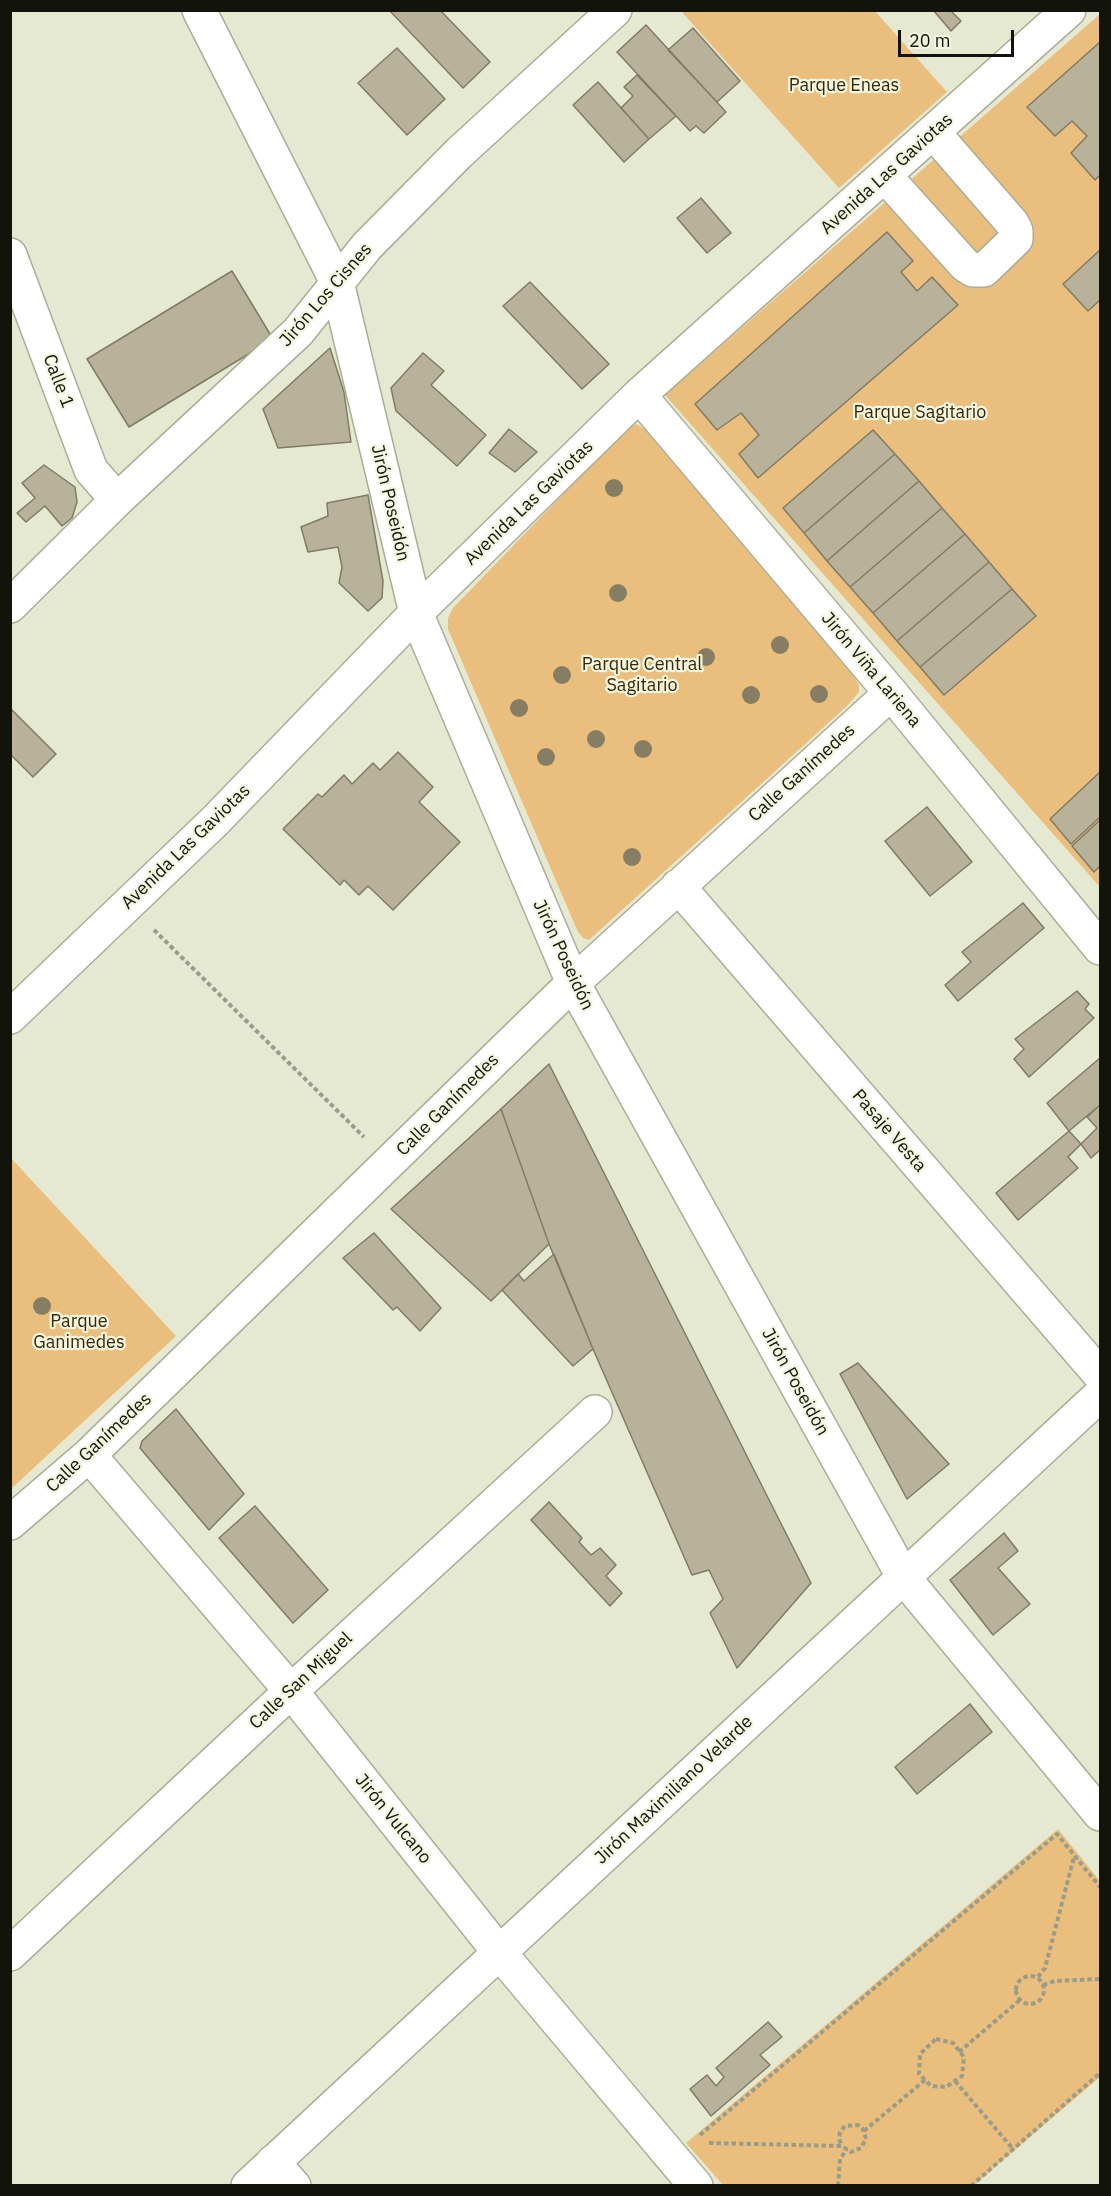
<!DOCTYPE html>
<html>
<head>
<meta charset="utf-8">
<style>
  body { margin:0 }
  #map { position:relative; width:1111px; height:2196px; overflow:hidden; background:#e5e9d1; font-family:"IBM Plex Sans",sans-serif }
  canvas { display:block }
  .frame { position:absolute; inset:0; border:12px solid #12130b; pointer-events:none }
  .scale { position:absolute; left:898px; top:30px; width:116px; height:27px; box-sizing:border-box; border:3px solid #12130b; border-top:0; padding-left:8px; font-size:18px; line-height:21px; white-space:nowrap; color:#12130b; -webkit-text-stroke:4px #f2f6de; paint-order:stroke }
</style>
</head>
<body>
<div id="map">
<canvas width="1111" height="2196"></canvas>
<div class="frame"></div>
<div class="scale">20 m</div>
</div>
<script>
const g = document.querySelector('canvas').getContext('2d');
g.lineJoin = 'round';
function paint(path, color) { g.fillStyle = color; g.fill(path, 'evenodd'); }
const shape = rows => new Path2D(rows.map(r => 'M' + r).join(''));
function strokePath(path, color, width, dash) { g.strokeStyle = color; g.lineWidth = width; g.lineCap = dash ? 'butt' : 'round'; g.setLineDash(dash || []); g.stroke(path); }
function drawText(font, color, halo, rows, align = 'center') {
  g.font = font + ' "IBM Plex Sans",sans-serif'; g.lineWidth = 4.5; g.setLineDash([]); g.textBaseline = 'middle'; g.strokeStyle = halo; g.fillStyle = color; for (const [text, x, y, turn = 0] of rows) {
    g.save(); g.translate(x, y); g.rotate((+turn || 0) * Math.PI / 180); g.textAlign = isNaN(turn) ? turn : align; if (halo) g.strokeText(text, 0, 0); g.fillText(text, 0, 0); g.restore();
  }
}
const green = shape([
  [681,11,875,11,947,92,839,188],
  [1100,14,1100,887,665,395],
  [636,424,649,431,851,672,859,685,859,692,847,706,589,940,583,938,578,932,448,629,448,618,453,608,627,428],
  [11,1158,176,1336,11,1489],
  [1058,1829,1100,1881,1100,2077,974,2185,723,2185,686,2143]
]);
const building = shape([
  [389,10,440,10,490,62,463,88,389,10],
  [933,10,954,10,952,12,961,21,951,31,933,10],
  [646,25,726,112,704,133,696,126,690,131,617,52,646,25],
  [693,28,740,81,717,102,668,50,693,28],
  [1100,42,1100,175,1095,180,1071,153,1087,136,1072,121,1055,136,1027,107,1100,42],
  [397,48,445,99,407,135,358,83,397,48],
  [637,75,676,116,649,139,621,108,633,96,624,87,637,75],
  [598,82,649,139,624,162,573,105,598,82],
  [701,198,731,233,707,253,677,218,701,198],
  [887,232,913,261,901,272,917,291,932,277,958,305,758,478,739,454,759,435,741,413,717,430,695,404,887,232],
  [1100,250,1100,300,1088,311,1063,284,1100,250],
  [232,271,273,339,129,427,87,359,232,271],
  [530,282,609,364,582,389,503,306,530,282],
  [330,348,344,392,351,442,278,448,263,409,330,348],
  [423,353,444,371,431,385,486,435,457,466,396,411,391,388,423,353],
  [509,429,537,452,515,472,489,453,509,429],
  [873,430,895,454,804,533,783,508,873,430],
  [895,454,919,481,827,561,804,533,895,454],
  [44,465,75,487,77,502,72,518,62,526,45,506,26,522,17,513,35,498,22,483,44,465],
  [919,481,942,508,850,587,827,561,919,481],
  [368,495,383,581,382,598,368,611,339,583,342,567,338,547,308,552,301,527,328,516,327,503,368,495],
  [942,508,965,534,873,613,850,587,942,508],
  [965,534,989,562,897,641,873,613,965,534],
  [989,562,1012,589,920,667,897,641,989,562],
  [1012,589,1036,616,944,695,920,667,1012,589],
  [10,708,56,754,33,777,10,754,10,708],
  [398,752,433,787,419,802,460,842,393,910,368,886,359,895,344,880,340,885,283,829,318,794,322,797,344,775,352,784,373,763,380,770,398,752],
  [1100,772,1100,817,1071,844,1050,819,1100,772],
  [927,807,972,862,930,896,885,841,927,807],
  [1100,820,1100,866,1094,872,1072,846,1100,820],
  [1023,903,1044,928,958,1001,945,985,971,962,962,952,1023,903],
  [1077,991,1089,1004,1085,1009,1094,1018,1029,1077,1014,1059,1024,1049,1015,1039,1077,991],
  [1100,1058,1100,1105,1069,1131,1047,1103,1100,1058],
  [549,1064,811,1583,737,1668,710,1613,723,1599,709,1570,692,1575,593,1349,549,1244,501,1109,549,1064],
  [1100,1105,1100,1150,1091,1158,1081,1144,1097,1128,1087,1117,1100,1105],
  [501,1109,549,1244,491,1301,391,1209,501,1109],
  [1069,1131,1081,1144,1068,1157,1078,1168,1018,1220,996,1193,1069,1131],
  [374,1233,441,1308,420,1331,397,1307,393,1310,343,1258,374,1233],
  [554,1254,593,1349,573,1366,502,1290,518,1274,524,1281,554,1254],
  [858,1363,949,1464,907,1499,840,1374,858,1363],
  [176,1409,244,1494,209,1530,140,1448,142,1441,176,1409],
  [549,1502,582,1538,579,1542,591,1555,600,1548,616,1565,606,1576,622,1593,610,1606,531,1520,549,1502],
  [255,1506,328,1590,293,1623,219,1538,255,1506],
  [1004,1533,1018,1551,998,1568,1030,1604,993,1635,950,1580,1004,1533],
  [970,1704,992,1732,917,1794,895,1767,970,1704],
  [768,2022,782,2037,760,2055,770,2065,711,2116,690,2089,707,2075,716,2086,724,2077,716,2068,768,2022]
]);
const path = shape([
  [154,930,364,1137],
  '1016 1990a14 14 0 1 1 28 0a14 14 0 1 1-28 0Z',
  [1038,1977,1045,1968,1074,1857],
  [1043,1985,1055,1981,1100,1979],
  [936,2039,953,2043,964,2057,962,2076,946,2087,931,2086,919,2074,920,2054,936,2039],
  [959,2052,1020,2000],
  [955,2081,1013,2149],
  [864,2131,925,2080],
  [700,2135,1057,1834,1100,1887],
  [709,2143,842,2146,851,2152,861,2148,866,2139,863,2129,858,2125,845,2126,840,2132,839,2139,842,2146],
  [838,2186,840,2159,847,2149],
  [971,2186,1100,2073]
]);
const minor = shape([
  [199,10,337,282,416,613,573,983,904,1578,1100,1814],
  [885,176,965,265,973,270,984,270,1016,239,1016,231,1012,223,933,132],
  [10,255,91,470,117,500],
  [639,395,891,693,1100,948],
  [10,606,117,500,298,332,367,246,459,153,615,10],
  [678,886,1100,1375],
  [10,1017,215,821,416,613,639,395,1069,10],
  [89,1455,291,1691,499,1952,696,2186],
  [10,1523,89,1455,573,983,891,693],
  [10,1954,291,1691,595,1412],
  [273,2162,294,2186],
  [248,2186,1100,1395]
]);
const trees = [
  [614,488],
  [618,593],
  [780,645],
  [706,657],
  [562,675],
  [819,694],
  [751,695],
  [519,708],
  [596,739],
  [643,749],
  [546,757],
  [632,857],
  [42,1306]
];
const parkNames = [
  ["Parque Eneas",844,86],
  ["Parque Sagitario",920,413],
  ["Parque Central",642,665],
  ["Sagitario",642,686],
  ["Parque",79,1322],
  ["Ganimedes",79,1343]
];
const streetNames = [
  ["Avenida Las Gaviotas",887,174,-42],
  ["Jirón Los Cisnes",326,295,-49],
  ["Calle 1",58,381,69],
  ["Jirón Poseidón",390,503,77],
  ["Avenida Las Gaviotas",529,503,-44],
  ["Jirón Viña Lariena",871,670,50],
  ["Calle Ganímedes",802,773,-42],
  ["Avenida Las Gaviotas",186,847,-44],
  ["Jirón Poseidón",563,955,65],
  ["Calle Ganímedes",448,1105,-45],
  ["Pasaje Vesta",889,1131,49],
  ["Jirón Poseidón",795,1382,61],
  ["Calle Ganímedes",99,1443,-43],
  ["Calle San Miguel",301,1681,-43],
  ["Jirón Maximiliano Velarde",674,1790,-43],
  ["Jirón Vulcano",393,1819,51]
];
paint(green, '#eabf7d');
paint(building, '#b8b29b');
strokePath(building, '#807b65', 1.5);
strokePath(minor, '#aaae97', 36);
strokePath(path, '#9a9c8a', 4, [4.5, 3]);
strokePath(minor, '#fff', 33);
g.fillStyle = '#867e62';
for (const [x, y] of trees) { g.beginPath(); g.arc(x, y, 9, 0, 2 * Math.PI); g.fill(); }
drawText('18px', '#392708', '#f2f6de', parkNames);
drawText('18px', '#12130b', '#f2f6de', streetNames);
</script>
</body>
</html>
